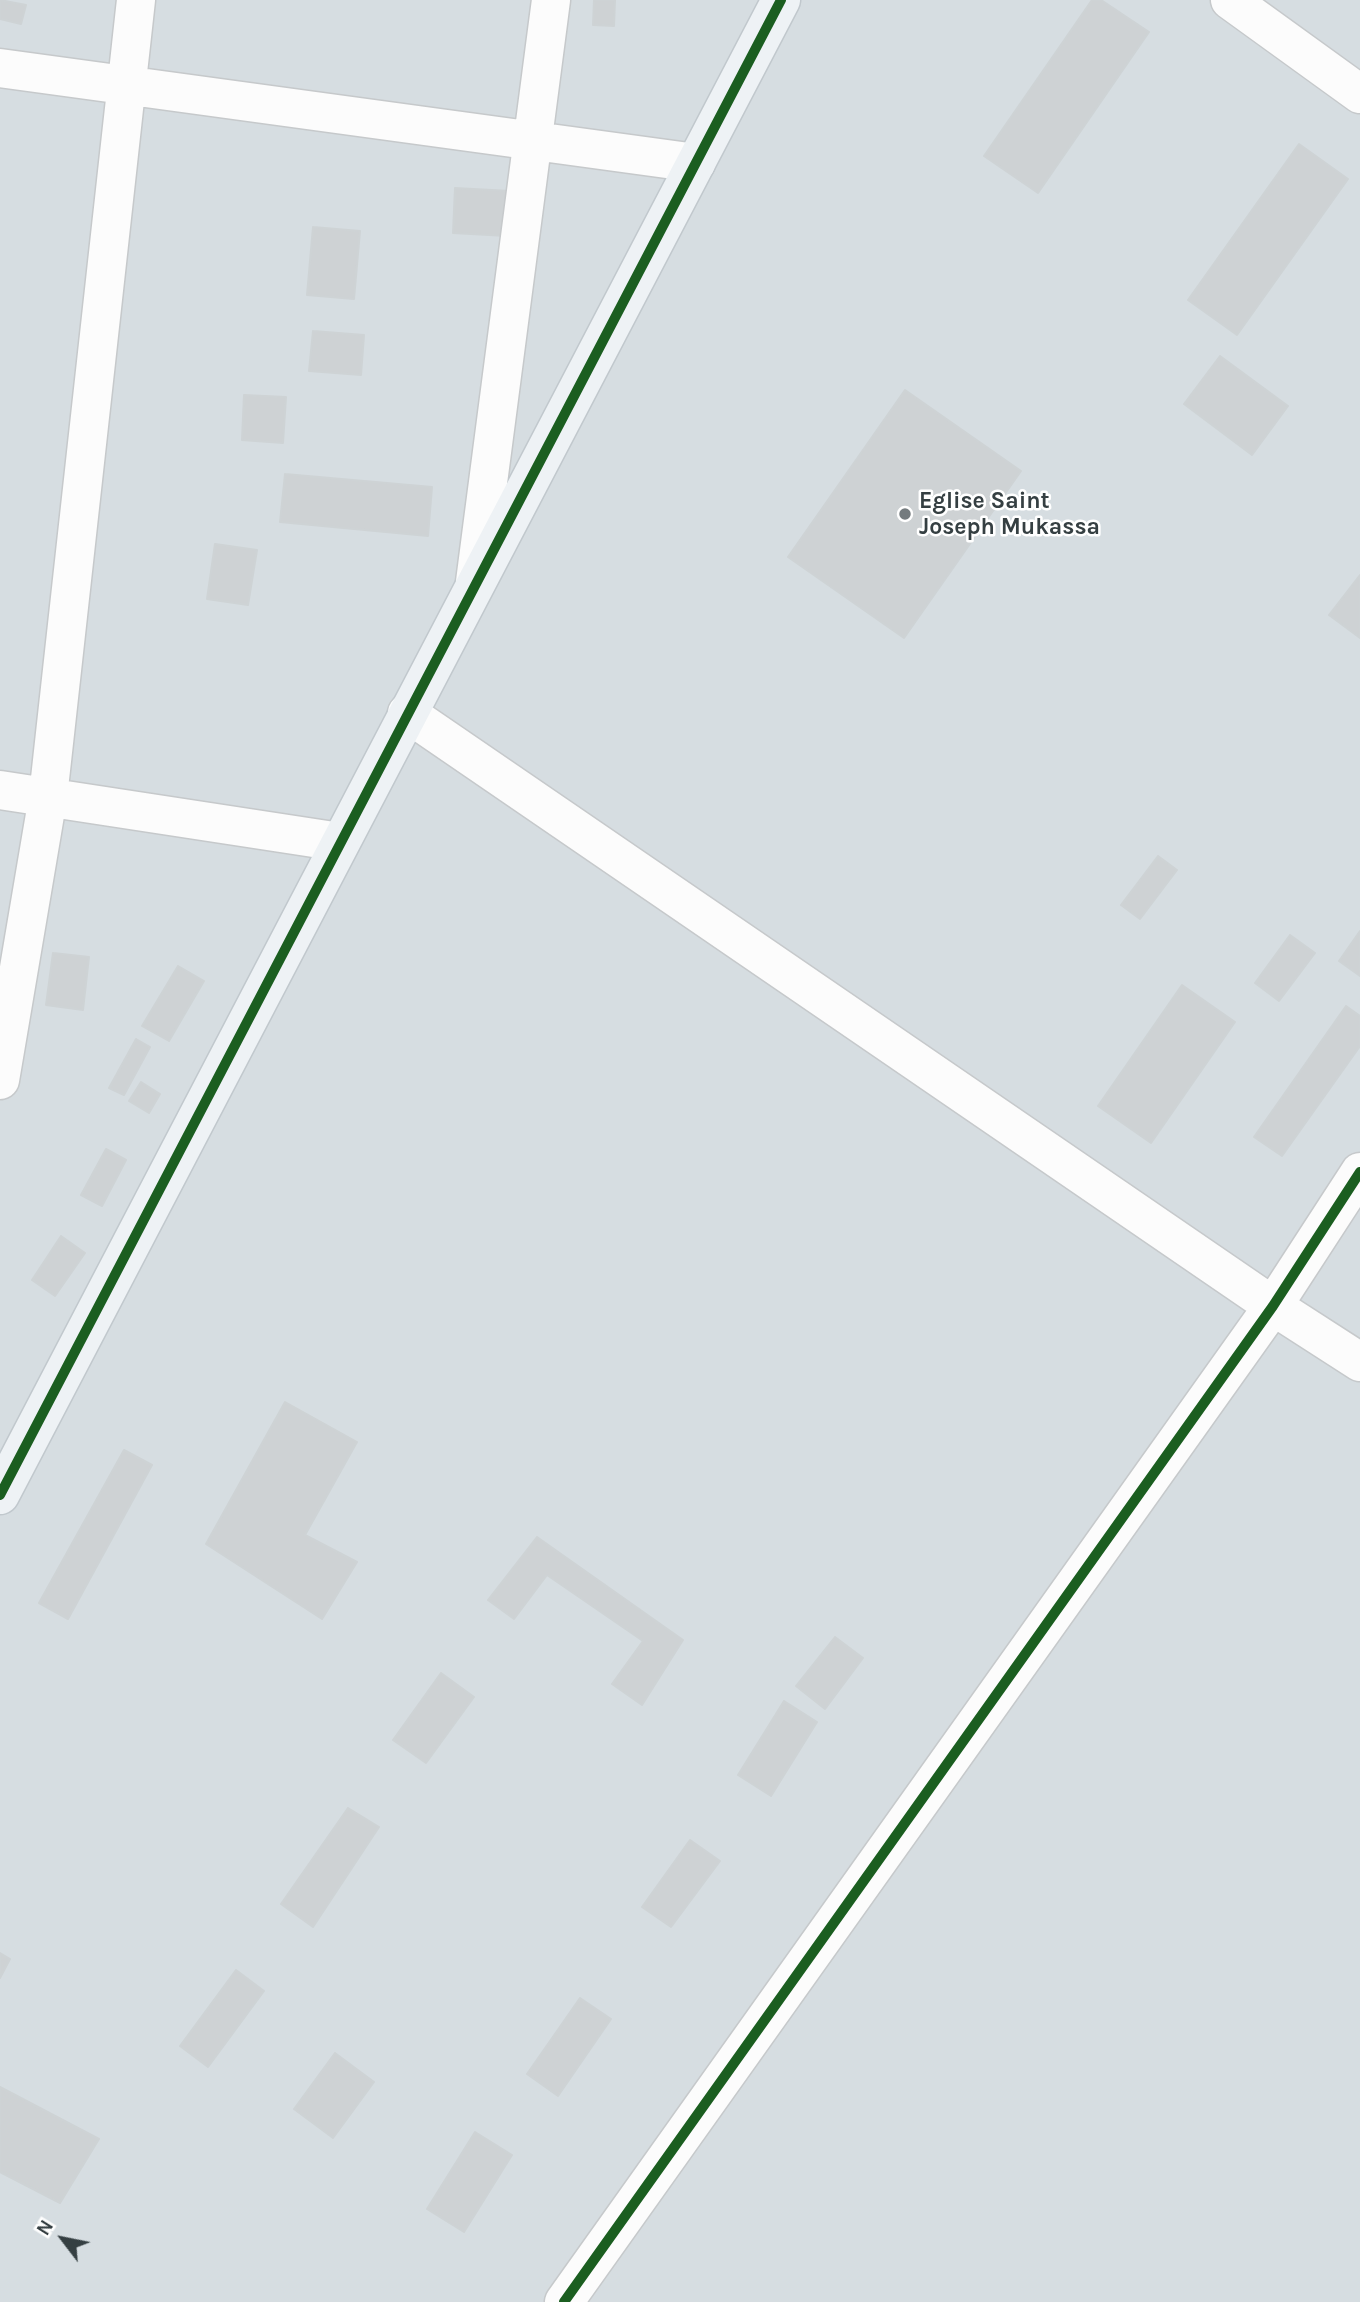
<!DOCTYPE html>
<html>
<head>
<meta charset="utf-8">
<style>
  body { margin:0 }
  #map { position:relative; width:1360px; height:2302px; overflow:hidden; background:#e8ebed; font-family:Karla,sans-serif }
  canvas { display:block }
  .north { position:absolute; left:28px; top:2204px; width:70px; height:70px; -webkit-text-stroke:5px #fff; paint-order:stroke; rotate:302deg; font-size:19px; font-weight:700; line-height:28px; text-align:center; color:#353f42 }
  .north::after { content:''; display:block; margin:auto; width:24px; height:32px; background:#353f42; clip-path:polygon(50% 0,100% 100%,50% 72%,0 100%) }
</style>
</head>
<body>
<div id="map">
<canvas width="1360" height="2302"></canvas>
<div class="north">N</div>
</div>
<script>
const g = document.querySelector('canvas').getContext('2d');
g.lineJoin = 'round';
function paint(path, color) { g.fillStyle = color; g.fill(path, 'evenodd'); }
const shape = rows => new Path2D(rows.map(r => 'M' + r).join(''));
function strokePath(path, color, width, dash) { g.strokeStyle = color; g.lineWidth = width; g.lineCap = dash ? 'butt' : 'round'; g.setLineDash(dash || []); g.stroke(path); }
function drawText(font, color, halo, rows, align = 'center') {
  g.font = font + ' Karla,sans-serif'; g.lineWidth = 5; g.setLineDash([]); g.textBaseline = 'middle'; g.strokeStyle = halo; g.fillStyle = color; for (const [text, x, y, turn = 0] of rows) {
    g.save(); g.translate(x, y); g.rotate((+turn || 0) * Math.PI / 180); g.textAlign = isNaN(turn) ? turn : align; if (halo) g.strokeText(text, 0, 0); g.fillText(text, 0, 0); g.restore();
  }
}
const residential = shape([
  [0,0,1360,0,1360,2302,0,2302]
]);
const building = shape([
  [0,0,26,5,21,24,0,19,0,0],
  [594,0,615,0,614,26,593,25,594,0],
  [1092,0,1101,0,1149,32,1038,193,984,156,1092,0],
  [1299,144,1348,179,1237,335,1188,300,1299,144],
  [455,188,510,191,507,236,453,233,455,188],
  [313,227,360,231,354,299,307,295,313,227],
  [313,331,364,335,361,375,309,371,313,331],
  [1220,356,1288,406,1252,455,1184,404,1220,356],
  [905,390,1021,471,904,638,788,557,905,390],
  [244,395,286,397,283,443,242,440,244,395],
  [285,474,432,487,428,536,280,522,285,474],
  [215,544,257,550,248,605,207,599,215,544],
  [1360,575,1360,638,1329,615,1360,575],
  [1158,856,1177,870,1140,919,1121,905,1158,856],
  [1360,931,1360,976,1339,961,1360,931],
  [1290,935,1315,953,1279,1001,1255,983,1290,935],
  [53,953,89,957,83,1010,46,1005,53,953],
  [178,966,204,981,169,1041,142,1026,178,966],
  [1182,985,1235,1022,1151,1143,1098,1106,1182,985],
  [1346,1006,1360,1016,1360,1046,1282,1156,1254,1137,1346,1006],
  [136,1039,150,1047,124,1095,109,1088,136,1039],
  [141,1082,160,1094,149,1113,129,1101,141,1082],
  [106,1149,126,1160,102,1206,81,1195,106,1149],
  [61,1236,85,1253,55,1296,32,1280,61,1236],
  [285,1402,357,1442,305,1535,357,1562,322,1619,206,1544,285,1402],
  [124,1450,152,1465,68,1619,39,1603,124,1450],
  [537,1537,683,1640,642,1705,612,1684,643,1641,547,1575,514,1619,488,1600,537,1537],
  [835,1637,863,1658,825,1709,796,1686,835,1637],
  [441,1673,474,1697,426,1763,393,1740,441,1673],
  [784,1701,817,1722,771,1796,738,1775,784,1701],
  [348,1808,379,1827,313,1927,281,1904,348,1808],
  [690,1840,720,1861,671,1927,642,1907,690,1840],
  [0,1953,10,1959,0,1978,0,1953],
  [236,1970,264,1991,208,2067,180,2046,236,1970],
  [580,1998,611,2019,558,2096,527,2074,580,1998],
  [335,2053,374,2082,333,2138,294,2109,335,2053],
  [0,2087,99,2139,60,2203,0,2172,0,2087],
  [475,2132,512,2155,464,2232,427,2209,475,2132]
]);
const street = shape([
  [1230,0,1360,94],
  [0,68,696,163],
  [475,582,551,0],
  [407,713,1273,1306,1360,1362],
  [0,790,340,842],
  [0,1080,48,797,136,0],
  [564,2302,1273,1306,1360,1172]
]);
const secondary = shape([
  [0,1495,781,0]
]);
const cycleway = shape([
  [0,1495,781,0],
  [564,2302,1273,1306,1360,1172]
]);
const markers = [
  [905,514,7,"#747b7e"]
];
const poiNames = [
  ["Eglise Saint",919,501],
  ["Joseph Mukassa",919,527]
];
paint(residential, '#d6dde1');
paint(building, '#ced2d4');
strokePath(building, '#ced3d5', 2);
strokePath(street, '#c6c9cb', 41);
strokePath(secondary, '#c1c8cd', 41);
strokePath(street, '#fcfcfc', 38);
strokePath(secondary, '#eef2f5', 38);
strokePath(cycleway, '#1b5e20', 10);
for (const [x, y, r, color] of markers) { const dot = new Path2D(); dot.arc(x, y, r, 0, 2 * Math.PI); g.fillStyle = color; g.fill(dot); strokePath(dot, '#fff', 2.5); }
drawText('bold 23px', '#353f42', '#fff', poiNames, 'left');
</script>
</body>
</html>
